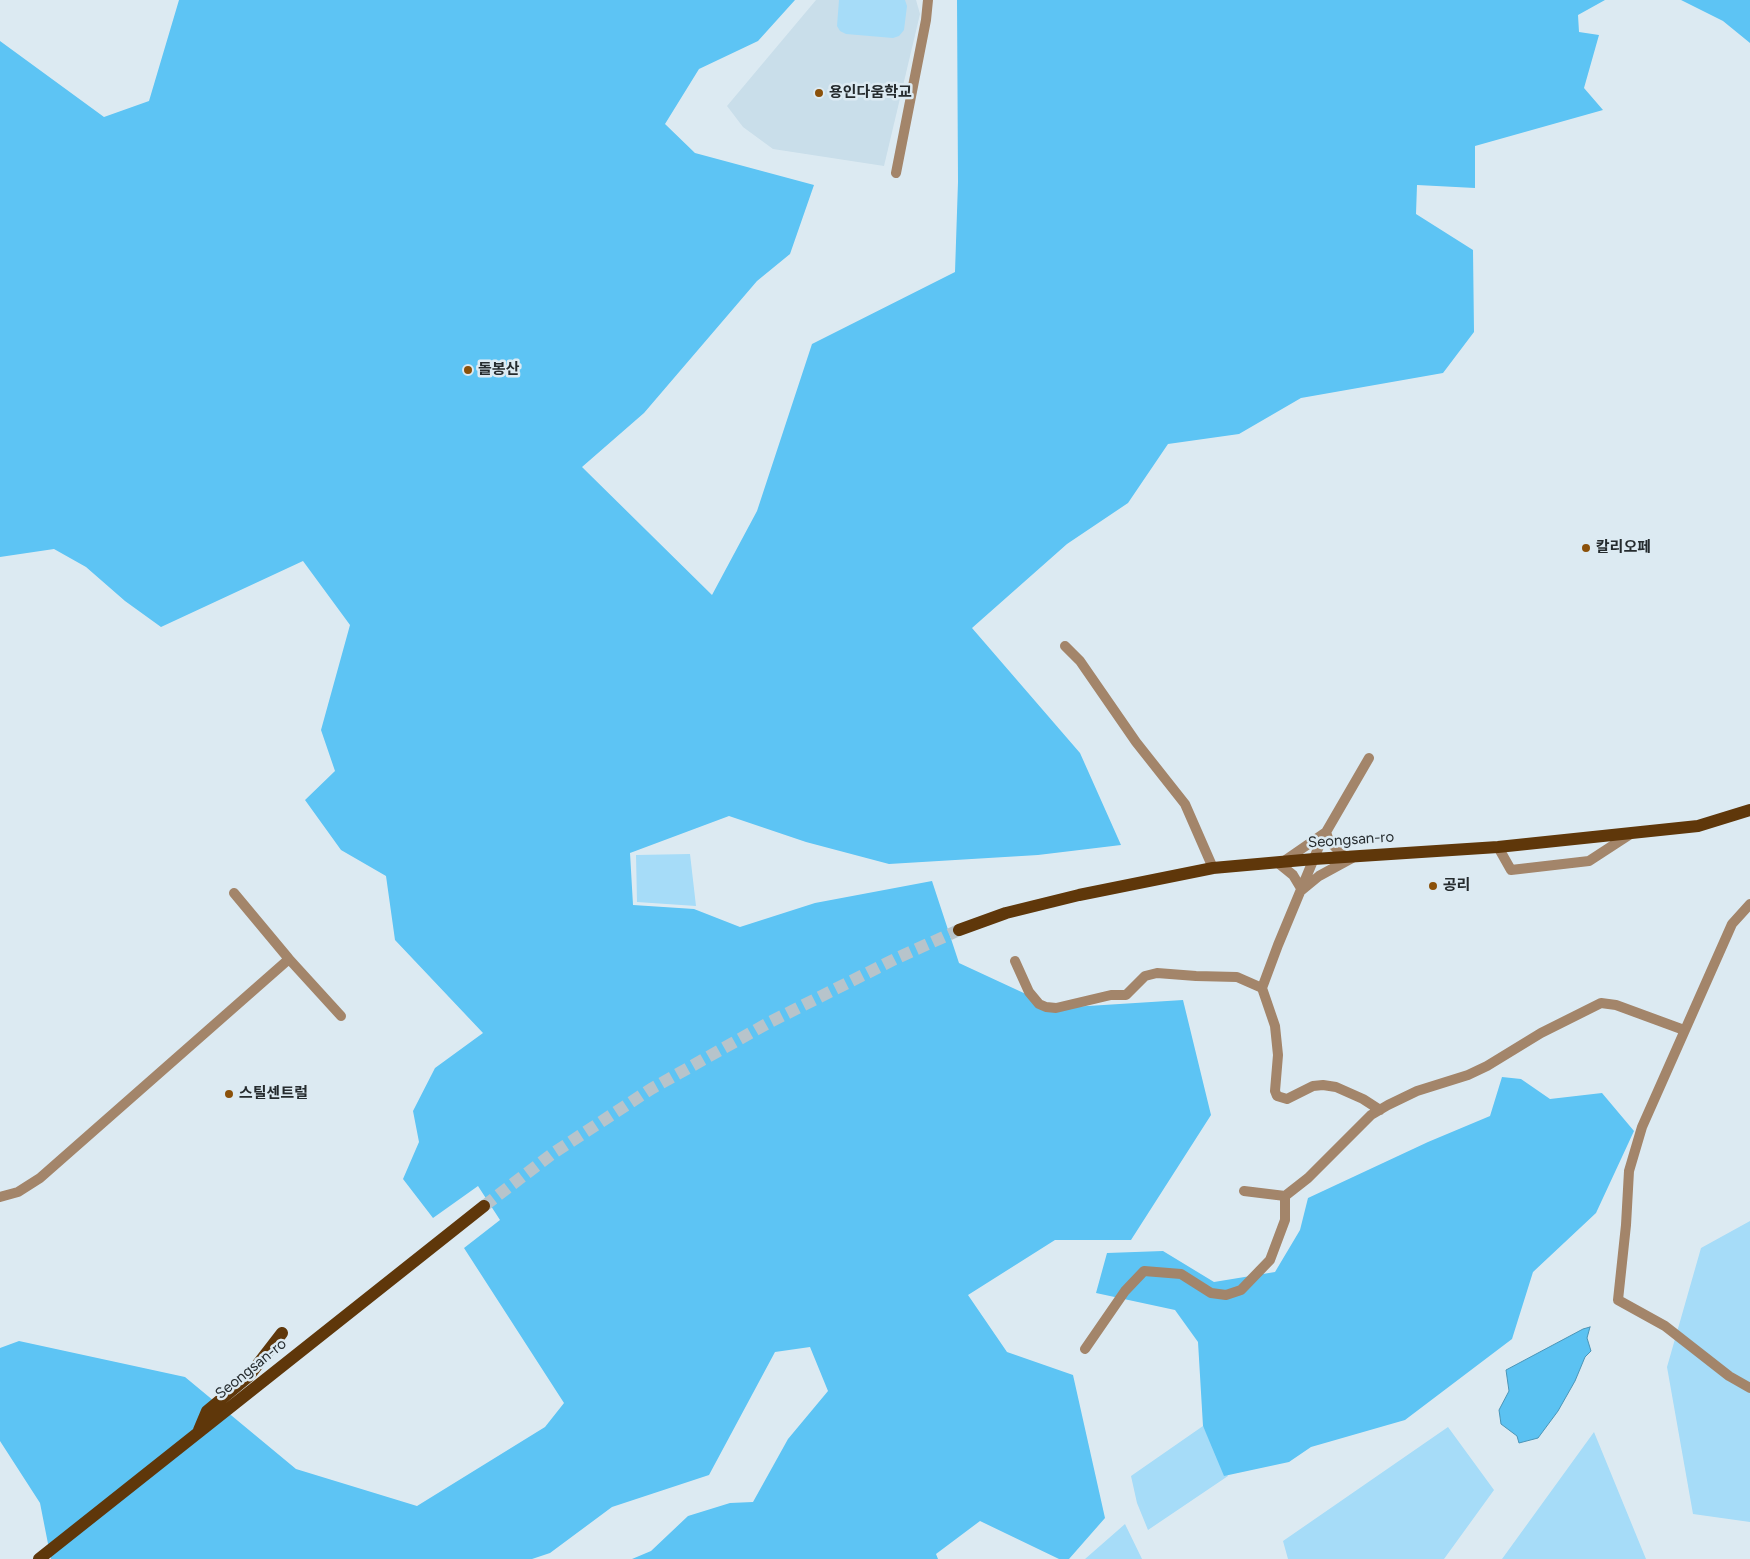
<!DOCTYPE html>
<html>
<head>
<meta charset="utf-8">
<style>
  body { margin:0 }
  canvas { display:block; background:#dceaf2 }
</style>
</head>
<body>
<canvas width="1750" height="1559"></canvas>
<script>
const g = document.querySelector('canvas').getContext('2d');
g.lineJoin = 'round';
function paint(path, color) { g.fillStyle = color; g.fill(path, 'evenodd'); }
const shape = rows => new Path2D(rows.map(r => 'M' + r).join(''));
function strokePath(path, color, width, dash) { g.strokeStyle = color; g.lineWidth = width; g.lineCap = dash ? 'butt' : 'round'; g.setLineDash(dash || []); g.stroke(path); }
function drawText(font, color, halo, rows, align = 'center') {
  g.font = font + ' Figtree,"Noto Sans KR",sans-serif'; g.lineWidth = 5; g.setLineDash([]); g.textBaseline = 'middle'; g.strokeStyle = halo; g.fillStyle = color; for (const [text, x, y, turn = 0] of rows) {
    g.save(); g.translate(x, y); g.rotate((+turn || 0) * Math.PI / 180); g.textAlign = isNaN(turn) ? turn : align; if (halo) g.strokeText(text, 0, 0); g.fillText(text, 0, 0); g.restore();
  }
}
const built = shape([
  [816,0,916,0,920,14,884,166,773,149,743,127,727,106]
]);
const green = shape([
  [839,0,905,0,907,6,904,30,899,36,893,38,846,34,840,31,837,26],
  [690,854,696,906,637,902,636,855],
  [1750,1221,1750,1522,1693,1514,1667,1367,1701,1248],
  [1203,1426,1228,1476,1148,1530,1137,1503,1131,1476],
  [1448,1427,1494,1490,1444,1559,1288,1559,1283,1541],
  [1594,1432,1646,1559,1502,1559],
  [1125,1524,1142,1559,1085,1559]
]);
const forest = shape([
  [179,0,795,0,758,41,699,69,665,124,695,153,814,185,790,254,757,281,644,413,582,467,712,595,757,511,812,344,955,272,958,182,957,0,1605,0,1578,15,1579,32,1599,35,1584,88,1603,110,1475,146,1475,188,1417,185,1416,214,1473,250,1474,332,1443,373,1301,398,1239,434,1168,444,1128,503,1067,544,972,628,1080,753,1121,845,1038,855,889,864,806,842,729,816,630,853,633,905,694,909,740,927,815,903,932,881,959,963,1056,1008,1183,1000,1211,1115,1131,1240,1055,1240,968,1295,1007,1352,1073,1375,1105,1518,1069,1559,1059,1559,980,1521,936,1554,938,1559,632,1559,651,1551,688,1516,730,1503,753,1502,788,1439,828,1391,810,1347,775,1352,709,1475,612,1507,550,1553,532,1559,51,1559,40,1503,0,1441,0,1348,19,1341,185,1377,296,1469,417,1506,545,1427,564,1403,464,1248,500,1220,478,1186,433,1218,403,1179,419,1142,413,1111,435,1068,483,1033,395,940,386,876,341,850,305,800,335,771,321,730,350,625,303,561,161,627,125,601,86,567,54,549,0,557,0,41,104,117,149,101],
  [1681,0,1750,0,1750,43,1723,21],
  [1502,1077,1521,1079,1550,1099,1602,1093,1634,1131,1596,1213,1533,1272,1512,1339,1405,1420,1311,1447,1289,1462,1224,1476,1203,1426,1198,1342,1175,1310,1096,1293,1107,1253,1163,1251,1214,1282,1275,1272,1300,1230,1308,1198,1428,1142,1490,1116]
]);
const water = shape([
  [1590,1327,1587,1338,1591,1351,1585,1357,1575,1381,1558,1411,1538,1438,1519,1443,1517,1436,1501,1424,1499,1410,1509,1391,1506,1370,1583,1329,1590,1327]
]);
const majorTunnel = shape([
  [484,1206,552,1154,651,1089,770,1022,897,958,959,930]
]);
const minor = shape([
  [896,173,926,20,928,0],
  [1065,646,1080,661,1136,742,1185,804,1213,868],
  [1369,758,1322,839,1278,945,1262,988,1275,1026,1278,1055,1275,1091,1277,1096,1287,1099,1313,1086,1323,1085,1336,1087,1363,1099,1380,1110],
  [1498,847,1511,870,1589,861,1632,833],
  [1284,861,1326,832,1329,841,1345,857],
  [1277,862,1293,875,1302,890,1319,876,1352,858],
  [234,893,289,959,341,1016],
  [1750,904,1732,924,1642,1127,1629,1171,1626,1225,1618,1300,1665,1326,1729,1376,1750,1388],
  [1015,961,1029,992,1039,1004,1046,1007,1056,1008,1111,995,1126,995,1145,976,1157,973,1196,976,1237,977,1262,988],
  [1244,1191,1285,1196],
  [0,1197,18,1192,40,1178,289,959],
  [1085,1349,1125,1291,1144,1271,1181,1274,1211,1293,1226,1295,1241,1290,1270,1260,1285,1220,1285,1196,1308,1178,1371,1115,1388,1105,1417,1091,1468,1075,1487,1066,1541,1033,1601,1003,1616,1005,1684,1030]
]);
const major = shape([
  [959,930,1006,913,1079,895,1213,868,1314,859,1498,847,1698,826,1750,810],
  [199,1430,207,1411,248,1377,282,1333],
  [39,1559,484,1206]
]);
const markers = [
  [819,93,5,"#8b510a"],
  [468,370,5,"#8b510a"],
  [1586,548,5,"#8b510a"],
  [1433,886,5,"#8b510a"],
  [229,1094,5,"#8b510a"]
];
const poiNames = [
  ["용인다움학교",829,93],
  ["돌봉산",478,370],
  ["칼리오페",1596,548],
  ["공리",1443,886],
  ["스틸센트럴",239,1094]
];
const streetNames = [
  ["Seongsan-ro",1351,840,-4],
  ["Seongsan-ro",251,1369,-39]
];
paint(built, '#c9deea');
paint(green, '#a6dcf8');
paint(forest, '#5dc4f4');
paint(water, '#5bc2f2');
strokePath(water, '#4b95b7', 1);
strokePath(majorTunnel, '#b7c4cb', 12, [12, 6]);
strokePath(minor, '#a3856a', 10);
strokePath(major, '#5f370a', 12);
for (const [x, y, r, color] of markers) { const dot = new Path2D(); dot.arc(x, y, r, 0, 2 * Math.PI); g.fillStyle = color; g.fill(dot); strokePath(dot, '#dceaf2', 2); }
drawText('bold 15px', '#252b2e', '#dceaf2', poiNames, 'left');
drawText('15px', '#252b2e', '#dceaf2', streetNames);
</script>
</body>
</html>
